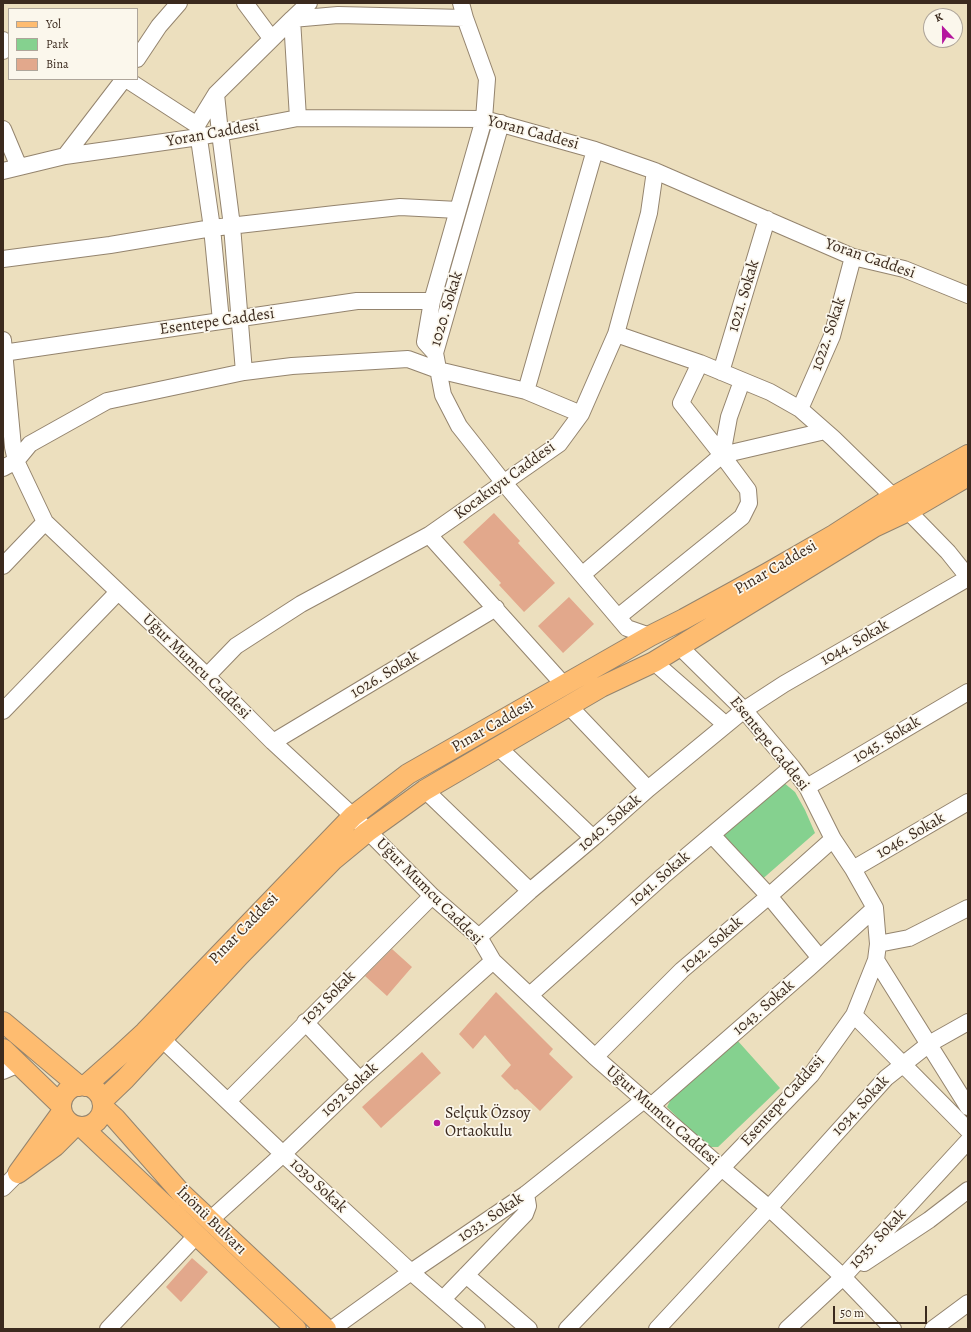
<!DOCTYPE html>
<html>
<head>
<meta charset="utf-8">
<style>
  body { margin:0 }
  #map { position:relative; width:971px; height:1332px; overflow:hidden; background:#ecdfbe; font-family:Alegreya,serif }
  canvas { display:block }
  .frame { position:absolute; inset:0; border:4px solid #3b2a1e; pointer-events:none }
  .legend { position:absolute; left:8px; top:8px; width:130px; height:72px; box-sizing:border-box; background:#fbf7ec; border:1px solid #aea59a; margin:0; padding:5px 7px; list-style:none; font-size:12px; color:#3b2a1e }
  .legend li { display:flex; align-items:center; gap:8px; height:20px }
  .legend b { width:20px; border:1px solid #aea59a }
  .north { position:absolute; left:923px; top:8px; width:40px; height:40px; box-sizing:border-box; background:#fbf7ec; border:1px solid #aea59a; border-radius:50%; rotate:338deg; font-size:11px; font-weight:700; line-height:16px; text-align:center; color:#3b2a1e }
  .north::after { content:''; display:block; margin:auto; width:14px; height:18px; background:#b5179e; clip-path:polygon(50% 0,100% 100%,50% 72%,0 100%) }
  .scale { position:absolute; left:833px; top:1306px; width:94px; height:18px; box-sizing:border-box; border:2px solid #3b2a1e; border-top:0; padding-left:5px; font-size:12px; line-height:14px; white-space:nowrap; color:#3b2a1e; -webkit-text-stroke:3px #fbf7ec; paint-order:stroke }
</style>
</head>
<body>
<div id="map">
<canvas width="971" height="1332"></canvas>
<div class="frame"></div>
<ul class="legend">
<li><b style="height:5px;background:#febc70"></b>Yol</li>
<li><b style="height:11px;background:#85d18f"></b>Park</li>
<li><b style="height:11px;background:#e2a88c"></b>Bina</li>
</ul>
<div class="north">K</div>
<div class="scale">50 m</div>
</div>
<script>
const g = document.querySelector('canvas').getContext('2d');
g.lineJoin = 'round';
function paint(path, color) { g.fillStyle = color; g.fill(path, 'evenodd'); }
const shape = rows => new Path2D(rows.map(r => 'M' + r).join(''));
function strokePath(path, color, width, dash) { g.strokeStyle = color; g.lineWidth = width; g.lineCap = dash ? 'butt' : 'round'; g.setLineDash(dash || []); g.stroke(path); }
function drawText(font, color, halo, rows, align = 'center') {
  g.font = font + ' Alegreya,serif'; g.lineWidth = 3.5; g.setLineDash([]); g.textBaseline = 'middle'; g.strokeStyle = halo; g.fillStyle = color; for (const [text, x, y, turn = 0] of rows) {
    g.save(); g.translate(x, y); g.rotate((+turn || 0) * Math.PI / 180); g.textAlign = isNaN(turn) ? turn : align; if (halo) g.strokeText(text, 0, 0); g.fillText(text, 0, 0); g.restore();
  }
}
const green = shape([
  [783,782,795,792,805,810,815,833,759,882,719,837],
  [737,1040,780,1088,718,1147,707,1147,667,1107,672,1097]
]);
const building = shape([
  [494,513,520,541,518,543,555,583,524,612,499,585,501,583,463,542],
  [569,597,594,624,563,653,538,626],
  [392,949,412,967,387,996,365,976],
  [496,992,553,1049,549,1054,573,1077,540,1111,517,1089,515,1090,501,1076,511,1065,485,1035,473,1049,459,1034],
  [422,1052,441,1073,381,1128,362,1107],
  [192,1258,208,1272,181,1302,166,1287]
]);
const minor = shape([
  [245,3,271,38],
  [461,3,465,18],
  [3,40,3,51],
  [137,59,159,26,179,3],
  [126,79,197,125],
  [216,94,220,133,232,226,244,372],
  [298,118,292,19,309,3],
  [501,123,435,353,443,395,459,426,504,483,627,628,650,636],
  [3,129,19,167],
  [65,156,124,79],
  [3,171,65,156,199,137,298,118,484,119,595,150,655,171,853,257,904,269,968,295],
  [3,259,110,245,212,228,335,214,400,207,458,210],
  [221,321,212,228,197,125,216,94,292,19,338,15,465,18,487,79,484,119,432,301,425,342,435,353],
  [616,334,700,363,770,392,800,409,833,438,908,511,948,552,968,577],
  [3,340,13,447,16,461,45,522,207,676,273,742,353,816,432,896,479,937,493,961,595,1057,724,1170,769,1208,843,1277,893,1329],
  [3,353,357,301,432,301],
  [721,372,767,219],
  [526,391,595,150],
  [800,409,832,336,853,257],
  [722,455,825,431],
  [3,468,16,461,30,444,107,401,244,372,292,366,408,359,438,370,526,391,581,414],
  [429,535,564,685],
  [3,566,45,522],
  [582,575,722,455,729,417,742,381],
  [618,617,742,517,749,503,748,490,722,455,681,403,700,363],
  [654,662,726,725],
  [207,676,236,646,301,604,429,535,559,444,581,414,616,334,649,213,655,171],
  [569,706,648,789],
  [3,711,118,592],
  [273,742,496,608],
  [499,748,593,838],
  [807,787,968,692],
  [425,790,530,891],
  [712,835,769,896,820,958],
  [853,869,968,802],
  [479,937,530,891,593,838,648,789,744,710,784,684,968,578],
  [878,944,909,938,968,908],
  [876,960,968,1107],
  [530,995,663,876,792,767],
  [854,1015,968,1130],
  [305,1022,360,1080],
  [162,1039,283,1154,411,1272,477,1329],
  [595,1057,682,970,769,896,833,839],
  [3,1071,19,1064],
  [228,1101,432,896],
  [651,1106,809,968,875,908],
  [3,1188,18,1173],
  [210,1220,283,1154,360,1080,493,961],
  [864,1263,929,1220,968,1190],
  [466,1275,529,1329],
  [443,1299,525,1214,528,1206,526,1194],
  [108,1329,196,1236],
  [332,1329,411,1272,526,1194,644,1100],
  [567,1329,811,1075,854,1015,876,960,878,944,875,908,853,869,833,839,807,787,792,767,744,710,679,646],
  [657,1329,769,1208,886,1078,929,1044,968,1022],
  [787,1329,843,1277,968,1141],
  [933,1329,968,1303]
]);
const major = shape([
  [3,1022,79,1086],
  [3,1049,61,1105],
  '61 1106a21 21 0 1 1 42 0a21 21 0 1 1-42 0Z',
  [85,1086,119,1056,145,1032,353,816,408,774,650,636,684,619,768,573,834,535,893,497,968,455],
  [102,1101,125,1079,240,955,333,860,367,832,399,809,425,790,601,687,654,662,874,527,908,511,968,476],
  [103,1107,115,1118,181,1193,326,1329],
  [62,1112,18,1173,55,1146,75,1126],
  [82,1127,296,1329]
]);
const markers = [
  [437,1123,4,"#b5179e"]
];
const streetNames = [
  ["Yoran Caddesi",533,133,15],
  ["Yoran Caddesi",213,134,-10],
  ["Yoran Caddesi",870,259,19],
  ["1021. Sokak",744,296,-73],
  ["1020. Sokak",447,309,-73],
  ["Esentepe Caddesi",217,322,-8],
  ["1022. Sokak",829,334,-71],
  ["Kocakuyu Caddesi",505,481,-36],
  ["Pınar Caddesi",776,568,-30],
  ["1044. Sokak",855,643,-30],
  ["Uğur Mumcu Caddesi",196,667,44],
  ["1026. Sokak",385,675,-31],
  ["Pınar Caddesi",493,726,-30],
  ["1045. Sokak",887,740,-31],
  ["Esentepe Caddesi",769,744,51],
  ["1040. Sokak",610,823,-41],
  ["1046. Sokak",911,836,-30],
  ["1041. Sokak",660,879,-41],
  ["Uğur Mumcu Caddesi",429,892,45],
  ["Pınar Caddesi",244,929,-46],
  ["1042. Sokak",712,945,-41],
  ["1031 Sokak",329,998,-45],
  ["1043. Sokak",764,1008,-41],
  ["1032 Sokak",350,1090,-43],
  ["Esentepe Caddesi",783,1101,-48],
  ["1034. Sokak",861,1106,-47],
  ["Uğur Mumcu Caddesi",662,1116,41],
  ["1030 Sokak",318,1186,43],
  ["1033. Sokak",491,1218,-34],
  ["İnönü Bulvarı",211,1221,44],
  ["1035. Sokak",878,1239,-47]
];
const poiNames = [
  ["Selçuk Özsoy",445,1114],
  ["Ortaokulu",445,1132]
];
paint(green, '#85d18f');
paint(building, '#e2a88c');
strokePath(minor, '#94846e', 18);
strokePath(major, '#94846e', 22);
strokePath(minor, '#fff', 16);
strokePath(major, '#febc70', 20);
for (const [x, y, r, color] of markers) { const dot = new Path2D(); dot.arc(x, y, r, 0, 2 * Math.PI); g.fillStyle = color; g.fill(dot); strokePath(dot, '#fbf7ec', 1.5); }
drawText('16px', '#3b2a1e', '#fbf7ec', streetNames);
drawText('16px', '#3b2a1e', '#fbf7ec', poiNames, 'left');
</script>
</body>
</html>
